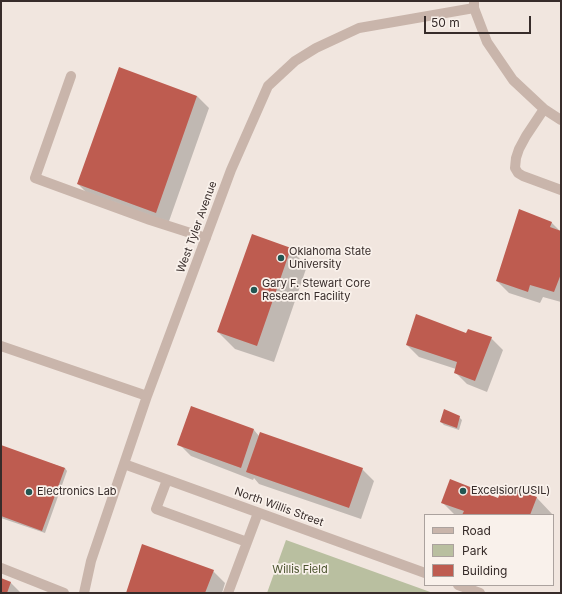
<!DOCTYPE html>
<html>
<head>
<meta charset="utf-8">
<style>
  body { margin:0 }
  #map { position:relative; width:562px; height:594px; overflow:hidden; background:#f1e6df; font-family:Inter,sans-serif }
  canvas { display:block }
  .frame { position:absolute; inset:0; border:2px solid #372c2a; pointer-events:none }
  .legend { position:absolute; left:424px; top:514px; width:130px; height:72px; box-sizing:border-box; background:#f9f1eb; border:1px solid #aba29e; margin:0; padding:5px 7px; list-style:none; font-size:12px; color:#372c2a }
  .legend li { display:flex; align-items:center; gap:8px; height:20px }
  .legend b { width:20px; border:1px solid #aba29e }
  .scale { position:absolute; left:424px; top:16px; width:107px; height:18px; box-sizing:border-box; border:2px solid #372c2a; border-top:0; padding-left:5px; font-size:12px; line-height:14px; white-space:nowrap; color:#372c2a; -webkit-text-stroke:3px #f9f1eb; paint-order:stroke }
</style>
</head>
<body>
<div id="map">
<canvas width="562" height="594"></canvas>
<div class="frame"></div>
<ul class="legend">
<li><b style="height:5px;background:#c9b5ab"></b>Road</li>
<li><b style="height:11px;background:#b9bfa0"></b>Park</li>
<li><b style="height:11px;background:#be5c50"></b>Building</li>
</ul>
<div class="scale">50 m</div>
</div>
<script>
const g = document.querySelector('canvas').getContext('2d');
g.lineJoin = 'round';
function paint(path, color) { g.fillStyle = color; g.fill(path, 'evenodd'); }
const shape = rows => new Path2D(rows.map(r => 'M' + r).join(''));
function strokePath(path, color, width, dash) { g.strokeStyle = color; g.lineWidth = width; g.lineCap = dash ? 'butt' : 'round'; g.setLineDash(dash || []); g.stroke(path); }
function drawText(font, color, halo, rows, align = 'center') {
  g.font = font + ' Inter,sans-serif'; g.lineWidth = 3.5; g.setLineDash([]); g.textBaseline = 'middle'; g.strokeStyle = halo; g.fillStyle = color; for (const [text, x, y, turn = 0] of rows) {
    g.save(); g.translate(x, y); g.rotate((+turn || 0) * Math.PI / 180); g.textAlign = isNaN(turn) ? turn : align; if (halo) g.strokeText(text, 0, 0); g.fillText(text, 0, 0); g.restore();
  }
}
const green = shape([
  [286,540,433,593,267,593]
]);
const shadow = shape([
  [197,96,209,108,168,224,90,196,78,184],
  [551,222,561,232,561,302,543,297,540,303,509,293,497,281],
  [290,249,307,266,274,362,235,349,218,332],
  [467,334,491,338,503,350,487,392,467,384,455,372,456,369,419,357,407,345],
  [459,417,462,420,459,430,444,425,441,422],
  [254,430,259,436,362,469,374,481,361,519,259,484,254,478,253,480,191,456,179,444],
  [1,447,65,468,67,471,45,533,1,518],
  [537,498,553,515,553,516,553,515,455,515,442,502,499,499],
  [213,571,225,583,222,593,127,593],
  [1,579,11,583,21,593,1,593]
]);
const building = shape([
  [119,67,197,96,156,213,77,184],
  [519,209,552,222,550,227,561,231,561,274,554,292,530,285,528,292,496,281],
  [252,234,291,248,257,346,217,332],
  [416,314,466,333,468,329,492,337,475,381,454,373,457,362,406,345],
  [191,406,254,429,241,468,177,445],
  [444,409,460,416,457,428,440,422],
  [260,432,363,468,349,508,246,472],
  [1,445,65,468,42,531,1,516],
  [450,479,498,498,504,485,537,497,530,515,462,515,464,511,441,503],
  [142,544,214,570,205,593,126,593],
  [1,578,11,582,7,593,1,593]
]);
const minor = shape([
  [474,1,474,8,487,42,513,80,544,109,561,120],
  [71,76,35,178,150,220,206,238],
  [544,109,526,136,519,149,516,158,515,168,518,173,523,176,561,190],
  [1,346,147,396],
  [124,464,425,573],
  [167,480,156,509,247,542],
  [1,568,64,593],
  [458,585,480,593],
  [84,593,91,561,147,396,231,170,268,86,295,61,316,48,359,28,474,8],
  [228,593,258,513]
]);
const markers = [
  [281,258,4,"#225652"],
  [254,290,4,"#225652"],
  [463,491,4,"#225652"],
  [29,492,4,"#225652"]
];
const streetNames = [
  ["West Tyler Avenue",197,227,-70],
  ["North Willis Street",279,507,20]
];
const poiNames = [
  ["Oklahoma State",289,252],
  ["University",289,265],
  ["Gary F. Stewart Core",262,284],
  ["Research Facility",262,297],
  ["Excelsior(USIL)",471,491],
  ["Electronics Lab",37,492]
];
const parkNames = [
  ["Willis Field",300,570]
];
paint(green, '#b9bfa0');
paint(shadow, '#0003');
paint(building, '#be5c50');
strokePath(minor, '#c9b5ab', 10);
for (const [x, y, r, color] of markers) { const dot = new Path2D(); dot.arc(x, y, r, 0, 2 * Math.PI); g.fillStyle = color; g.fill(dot); strokePath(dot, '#f9f1eb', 1.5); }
drawText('11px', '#372c2a', '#f9f1eb', streetNames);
drawText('11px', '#372c2a', '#f9f1eb', poiNames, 'left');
drawText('11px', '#4b542f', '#f9f1eb', parkNames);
</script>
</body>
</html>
